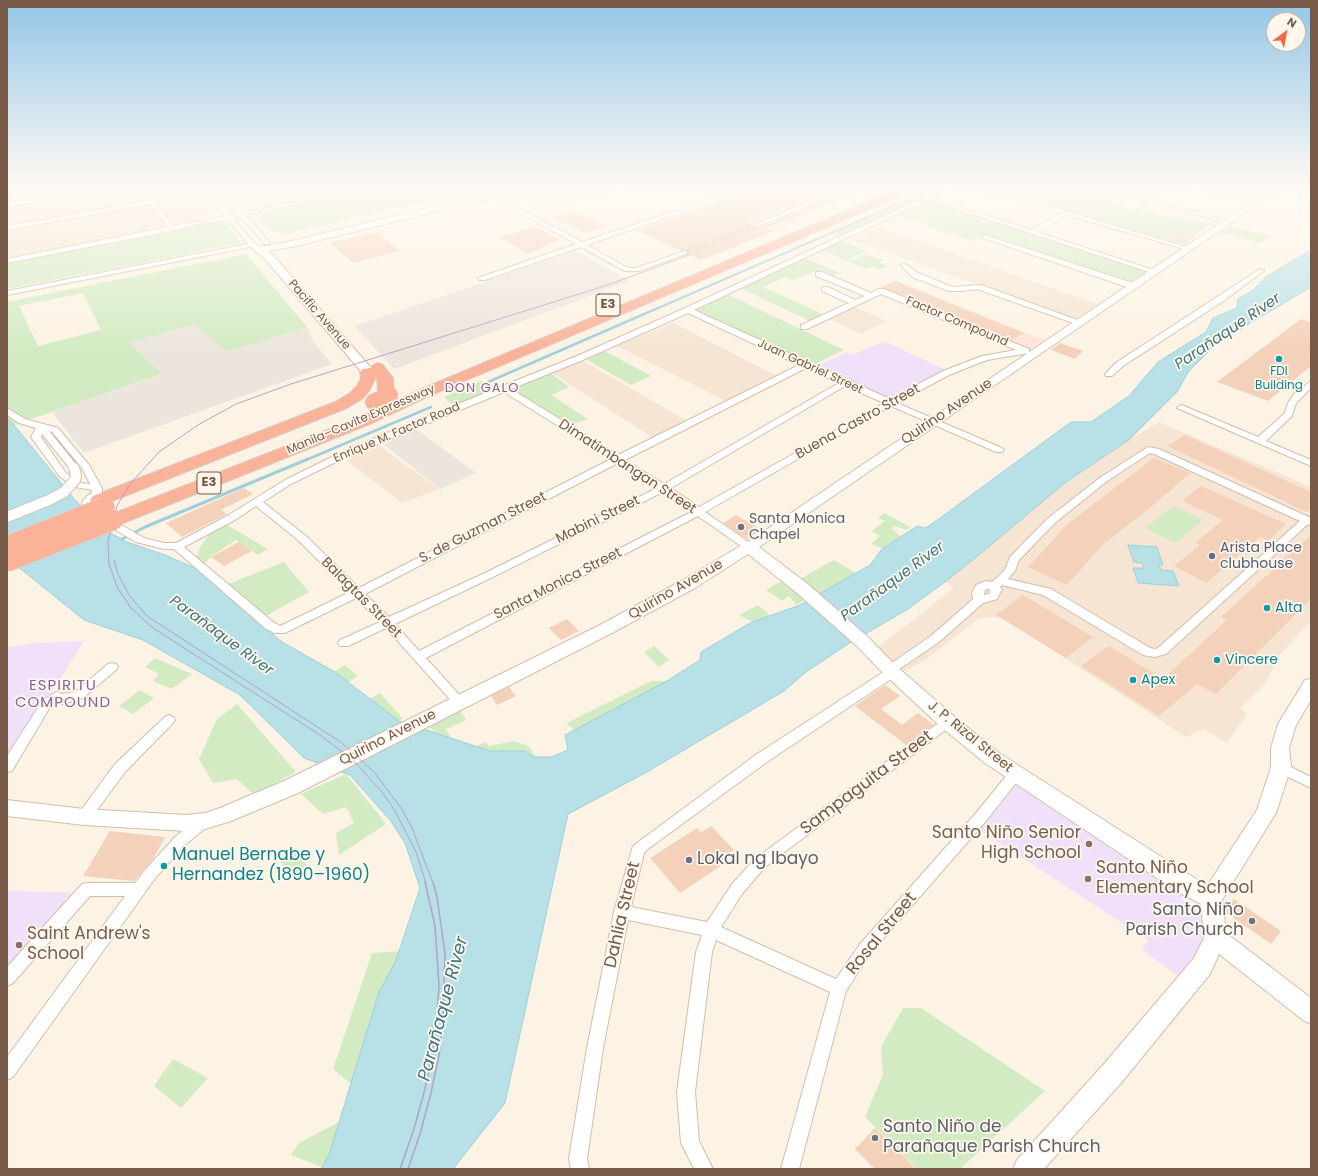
<!DOCTYPE html>
<html>
<head>
<meta charset="utf-8">
<style>
  body { margin:0 }
  #map { position:relative; width:1318px; height:1176px; overflow:hidden; background:#fdf3e4; font-family:Poppins,sans-serif }
  canvas { display:block }
  .frame { position:absolute; inset:0; border:8px solid #775948; pointer-events:none }
  .north { position:absolute; left:1266px; top:12px; width:40px; height:40px; box-sizing:border-box; background:#fff7eb; border:1px solid #c9b8aa; border-radius:50%; rotate:32deg; font-size:11px; font-weight:700; line-height:16px; text-align:center; color:#775948 }
  .north::after { content:''; display:block; margin:auto; width:14px; height:18px; background:#ec6a44; clip-path:polygon(50% 0,100% 100%,50% 72%,0 100%) }
</style>
</head>
<body>
<div id="map">
<canvas width="1318" height="1176"></canvas>
<div class="frame"></div>
<div class="north">N</div>
</div>
<script>
const g = document.querySelector('canvas').getContext('2d');
g.lineJoin = 'round';
function paint(path, color) { g.fillStyle = color; g.fill(path, 'evenodd'); }
const shape = rows => new Path2D(rows.map(r => 'M' + r).join(''));
function strokePath(path, color, width, dash) { g.strokeStyle = color; g.lineWidth = width; g.lineCap = dash ? 'butt' : 'round'; g.setLineDash(dash || []); g.stroke(path); }
function drawText(font, color, halo, rows, align = 'center') {
  g.font = font + ' Poppins,sans-serif'; g.lineWidth = 3.5; g.setLineDash([]); g.textBaseline = 'middle'; g.strokeStyle = halo; g.fillStyle = color; for (const [text, x, y, turn = 0] of rows) {
    g.save(); g.translate(x, y); g.rotate((+turn || 0) * Math.PI / 180); g.textAlign = isNaN(turn) ? turn : align; if (halo) g.strokeText(text, 0, 0); g.fillText(text, 0, 0); g.restore();
  }
}
const residential = shape([
  [7,188,189,188,213,217,7,258],
  [231,188,371,188,254,215],
  [541,188,619,188,547,209,518,195],
  [1204,188,1254,188,1264,191,1253,200],
  [879,228,905,236,1097,304,1076,319,851,240],
  [853,306,886,321,861,334,828,318],
  [673,323,775,375,726,401,617,346],
  [582,360,689,422,655,439,552,373],
  [1159,422,1311,487,1311,620,1280,655,1264,685,1240,709,1247,714,1227,743,1204,729,1186,737,1002,617,979,618,924,661,904,671,877,648,954,588,945,582,985,550,1066,482,1129,440],
  [378,445,439,489,402,503,345,459]
]);
const commercial = shape([
  [759,188,872,188,803,216,802,220,703,260,637,230],
  [896,281,1044,340,1029,350,880,289]
]);
const industrial = shape([
  [576,251,630,281,394,369,355,326],
  [196,324,227,352,307,327,313,341,332,364,84,453,52,412,161,375,129,343],
  [416,429,476,473,440,489,383,444]
]);
const education = shape([
  [884,341,946,370,888,399,815,367,847,352,853,355],
  [84,641,7,763,7,647,35,643],
  [1016,785,1187,891,1181,899,1205,915,1204,956,1185,981,1142,950,1148,940,978,829],
  [7,891,71,892,56,916,7,974]
]);
const green = shape([
  [371,188,479,189,290,233,276,233,269,230,254,215],
  [934,188,946,188,844,237,834,233],
  [1021,188,1034,188,1069,197,1072,194,1087,198,1094,194,1107,197,1103,201,1134,210,1144,203,1151,205,1140,211,1186,220,1187,218,1210,224,1185,245,1005,195],
  [930,200,1148,271,1130,283,985,234,972,241,925,226,929,224,897,215],
  [224,221,241,243,7,289,7,263],
  [1230,226,1271,236,1260,243,1219,232],
  [843,241,866,251,846,261,823,250],
  [246,254,307,327,227,352,195,324,129,343,162,374,14,425,7,419,7,302],
  [83,293,101,330,38,346,19,306],
  [865,254,884,260,880,263,888,266,880,270,871,267,867,269,848,262],
  [805,258,840,273,829,276,816,271,793,280,785,277,763,287,825,315,810,321,740,288],
  [727,294,844,350,811,366,693,309],
  [605,351,651,376,631,385,587,360],
  [549,372,569,387,551,395,588,419,567,426,508,389],
  [482,381,494,389,454,406,444,397],
  [1173,506,1203,520,1175,543,1145,528],
  [884,513,910,527,907,530,894,526,892,529,902,538,888,550,871,544,880,536,871,531,885,521,878,518],
  [227,525,268,549,258,555,236,540,212,556,202,566,196,559,200,547,210,533],
  [834,560,862,577,820,595,800,579],
  [284,562,309,592,264,617,226,585],
  [786,578,809,598,796,605,789,596,782,601,766,590],
  [758,605,770,615,756,624,739,615],
  [654,646,669,660,659,667,644,652],
  [155,658,192,674,172,689,153,681,159,674,145,667],
  [345,665,358,676,346,684,333,672],
  [651,681,670,681,581,740,567,723],
  [140,690,154,698,133,714,119,706],
  [380,693,403,719,385,725,366,701],
  [237,704,296,772,254,795,237,779,213,783,199,759,217,719],
  [459,707,466,720,446,729,460,752,428,726],
  [514,741,528,746,536,757,489,756,463,751,486,742,489,746],
  [346,774,386,824,339,855,336,833,354,823,346,807,323,814,301,794],
  [299,850,308,868,290,878,279,859],
  [402,951,356,1088,333,1069,372,953],
  [903,1008,921,1008,1045,1091,960,1169,917,1169,865,1117,883,1074,881,1047],
  [173,1059,208,1078,181,1108,154,1086],
  [341,1121,327,1169,291,1155,299,1143]
]);
const water = shape([
  [1311,250,1311,287,1217,343,1189,371,1177,392,1129,440,1066,482,985,550,945,582,908,609,848,644,806,672,784,691,647,772,568,814,505,1103,453,1169,321,1169,329,1155,379,992,395,963,420,888,405,843,390,820,350,775,304,758,240,695,143,640,84,620,7,558,7,419,14,425,75,500,105,530,127,542,165,555,197,569,282,642,335,672,399,721,490,751,525,751,534,757,551,757,568,750,565,735,665,682,700,660,701,652,750,623,800,605,870,565,881,550,917,526,924,528,929,526,1071,422,1091,422,1129,396,1158,362,1206,332,1213,318,1237,308,1238,299,1252,291,1267,276,1311,250],
  [1128,545,1157,547,1163,565,1159,565,1161,570,1173,571,1179,586,1138,583,1133,568,1144,568,1142,563,1134,562,1128,545]
]);
const streamFar2 = shape([
  [656,309,935,188]
]);
const streamFar1 = shape([
  [488,382,658,308],
  [306,460,431,407]
]);
const stream = shape([
  [122,539,145,527,308,459]
]);
const building = shape([
  [762,188,831,189,748,221,754,223,753,225,754,226,762,226,774,231,701,260,689,254,689,253,686,250,682,251,639,231],
  [575,211,606,226,584,233,553,217],
  [535,227,560,240,542,246,545,248,527,253,499,237],
  [377,232,400,251,353,263,330,243],
  [1177,232,1193,236,1182,243,1166,238],
  [895,281,1024,333,1011,340,885,288,880,288],
  [1301,319,1311,322,1311,366,1268,401,1217,382],
  [1060,343,1083,351,1075,359,1051,350],
  [1185,435,1311,492,1311,508,1307,512,1167,446],
  [1154,458,1190,473,1151,507,1106,542,1105,542,1067,585,1028,567,1069,523],
  [1201,486,1286,524,1268,541,1260,537,1206,583,1174,566,1200,545,1195,543,1223,520,1182,501],
  [244,488,253,494,221,510,227,514,182,537,166,523],
  [736,515,761,530,747,539,723,523],
  [1311,536,1311,599,1216,694,1197,684,1159,716,1081,666,1109,646,1163,679,1227,620,1221,617,1275,568,1273,567],
  [239,542,252,551,224,566,211,557],
  [1023,595,1093,637,1066,658,996,615],
  [567,619,579,631,561,640,549,628],
  [885,685,900,696,881,709,902,725,918,713,934,725,906,745,855,706],
  [509,687,516,696,497,705,491,696],
  [711,826,734,850,724,857,728,861,680,893,650,858,697,828,701,832],
  [110,831,165,837,153,859,134,881,83,876],
  [1234,899,1281,931,1271,944,1225,912],
  [875,1128,916,1169,875,1169,855,1149]
]);
const streetTunnel = shape([
  [685,253,757,225]
]);
const street = shape([
  [93,188,107,188,7,207,7,203,93,188],
  [139,188,145,188,173,226,200,221,203,223,172,231,7,263,7,259,168,227,151,204,7,230,7,226,148,201,139,188],
  [201,188,207,188,231,215,238,214,216,188,222,188,244,212,260,210,260,212,246,215,269,242,269,244,265,244,241,217,233,218,255,244,255,246,7,295,7,291,248,244,228,220,206,223,206,221,225,216,201,188],
  [349,188,361,188,267,211,264,209,349,188],
  [745,188,754,188,587,245,628,268,636,268,685,251,688,253,639,271,625,271,581,247,485,280,479,280,478,278,576,244,499,201,494,194,495,193,499,193,503,199,582,242,745,188],
  [842,188,851,188,759,226,754,225,842,188],
  [978,188,988,188,1193,249,1188,250,1067,215,1037,232,1157,271,1159,272,1155,274,932,201,937,200,1031,230,1061,213,978,188],
  [1098,188,1109,188,1231,222,1226,223,1098,188],
  [1200,188,1211,188,1261,202,1258,204,1200,188],
  [934,193,937,195,936,196,694,310,890,399,943,371,982,356,1016,350,881,294,807,329,801,329,801,325,849,303,822,291,822,287,828,287,855,300,865,296,816,276,816,272,822,272,871,293,878,289,884,289,1029,349,1029,353,987,360,949,375,897,403,1002,448,1004,450,1002,452,996,452,891,406,705,512,753,545,754,547,753,549,745,549,698,516,426,658,463,699,465,702,463,705,459,707,455,705,386,628,348,646,340,646,338,643,340,640,380,622,356,598,285,633,274,633,265,628,174,549,164,549,136,542,86,513,81,506,83,500,92,492,92,490,75,487,60,477,31,437,36,428,19,423,7,415,7,408,25,419,58,428,89,465,102,488,102,493,92,503,91,506,94,509,144,538,164,543,176,543,227,516,285,480,336,455,396,429,577,356,685,308,934,193],
  [688,313,799,365,618,455,511,389,583,360,688,313],
  [806,368,839,383,664,484,625,460,806,368],
  [845,386,884,403,699,507,671,488,845,386],
  [504,392,611,459,359,588,306,536,263,502,291,484,342,459,504,392],
  [49,431,52,432,82,468,90,484,81,483,66,473,41,437,42,434,71,470,74,471,79,468,49,431],
  [618,463,657,488,485,573,389,617,365,594,618,463],
  [663,492,691,512,419,651,395,624,493,577,663,492],
  [256,506,298,540,350,592,280,626,273,622,184,547,235,520,256,506],
  [985,235,1136,284,1137,286,1136,288,1130,288,983,238,982,237,985,235],
  [904,263,918,273,953,287,981,285,1083,322,1079,324,1076,324,977,289,962,291,949,291,912,277,901,265,904,263],
  [1260,269,1264,271,1262,272,1225,300,1123,366,1112,376,1106,376,1105,374,1117,362,1260,269],
  [1311,381,1311,388,1296,403,1292,416,1266,441,1311,460,1311,466,1177,408,1181,405,1184,406,1258,437,1285,413,1288,403,1295,393,1311,381],
  [1148,447,1159,449,1311,518,1311,525,1308,524,1166,654,1155,657,1143,655,1043,595,1002,585,1000,587,1002,589,997,599,983,603,939,642,898,670,899,672,897,675,767,762,648,849,644,853,631,907,707,922,732,884,755,859,944,719,948,717,952,719,954,722,952,725,765,867,742,894,721,927,836,979,860,944,976,813,1011,770,1016,769,1021,770,1023,774,986,821,870,954,846,991,799,1169,781,1169,830,992,716,940,712,952,695,1092,699,1141,713,1169,694,1169,681,1143,677,1092,696,952,702,935,628,920,603,1048,587,1159,589,1169,571,1169,569,1159,587,1048,614,912,633,846,757,754,885,671,886,667,931,636,973,599,972,593,976,585,986,581,992,582,1005,570,1010,557,1047,519,1101,477,1148,447],
  [1150,453,1154,454,1300,521,1158,648,1155,649,1150,648,1051,589,1008,579,1015,571,1019,560,1055,523,1107,481,1150,453],
  [987,589,990,589,989,594,984,595,985,590,987,589],
  [112,663,116,664,118,667,116,670,83,698,63,704,58,702,50,707,12,771,7,772,7,756,42,701,56,692,63,694,75,692,108,664,112,663],
  [169,715,173,717,175,720,173,723,125,772,89,821,84,823,79,821,77,817,79,813,115,764,165,717,169,715],
  [1281,762,1311,777,1311,788,1276,771,1274,767,1276,763,1281,762],
  [204,815,209,817,211,821,209,825,185,845,156,877,13,1077,7,1080,7,1057,125,896,90,896,13,983,7,986,7,967,82,884,87,883,135,883,146,869,175,837,199,817,204,815]
]);
const secondary = shape([
  [510,188,525,188,524,190,296,246,268,251,273,255,372,369,374,372,372,375,368,376,364,375,265,259,249,246,254,243,261,247,296,240,510,188],
  [1272,188,1282,188,759,547,809,585,870,639,896,666,955,717,999,753,1207,886,1257,810,1271,767,1271,748,1278,724,1305,680,1311,679,1311,700,1296,725,1289,748,1291,767,1276,813,1222,900,1226,933,1311,998,1311,1024,1303,1020,1219,954,1210,974,1121,1083,1044,1169,1013,1169,1017,1160,1103,1065,1194,958,1204,938,1201,904,1178,892,985,763,941,727,884,674,858,647,797,593,748,554,695,588,612,633,298,793,231,821,205,829,186,831,84,825,7,816,7,800,84,809,186,815,205,813,220,808,284,781,600,625,683,580,754,538,1272,188]
]);
const highway = shape([
  [901,188,916,188,915,190,436,393,370,424,121,524,114,526,107,524,105,520,107,516,358,418,426,387,901,188],
  [378,363,383,365,393,378,394,390,391,393,386,395,381,393,378,390,377,378,376,377,369,391,362,399,347,408,105,504,99,505,93,504,90,500,93,496,335,402,350,393,357,386,361,378,360,372,363,369,371,368,373,365,378,363]
]);
const tramFar1 = shape([
  [765,227,862,188],
  [114,560,118,574,129,595,147,616,342,743,374,772,401,808,412,828,433,883],
  [426,883,416,852,395,811,382,792,353,760,320,735,153,628,131,608,117,587,109,564,108,541,117,506,130,484,159,452,198,425,236,404,291,384,608,285,689,255]
]);
const tram = shape([
  [400,1169,413,1132,424,1093,432,1055,437,1019,439,985,435,926,425,882],
  [408,1169,420,1134,431,1093,439,1055,443,1019,445,953,437,897,433,882]
]);
const streetBridge = shape([
  [7,517,49,500,64,492,75,480,76,476,74,468]
]);
const highwayBridgeFar1 = shape([
  [373,402,390,395]
]);
const highwayBridge = shape([
  [7,546,105,507],
  [7,562,114,520]
]);
const markers = [
  [1279,359,4,"#0f9aa8"],
  [741,527,4,"#6b7280"],
  [1212,556,4,"#5c6f8a"],
  [1267,608,4,"#0f9aa8"],
  [1217,660,4,"#0f9aa8"],
  [1133,680,4,"#0f9aa8"],
  [1089,844,4,"#8d6e63"],
  [689,860,4,"#6b7280"],
  [164,866,4,"#0f9aa8"],
  [1088,879,4,"#8d6e63"],
  [1252,921,4,"#6b7280"],
  [19,945,4,"#8d6e63"],
  [875,1138,4,"#6b7280"]
];
const farStreetnames = [
  ["Pacific Avenue",319,315,49],
  ["Factor Compound",957,322,23],
  ["Juan Gabriel Street",810,367,25],
  ["Manila–Cavite Expressway",361,420,-23],
  ["Enrique M. Factor Road",397,433,-23]
];
const farCulturenames = [
  ["FDI",1279,372],
  ["Building",1279,386]
];
const shields = [
  [608,305,24],
  [209,483,24]
];
const shieldNames = [
  ["E3",608,305],
  ["E3",209,483]
];
const farQuarternames = [
  ["DON GALO",482,389]
];
const streetNames = [
  ["Quirino Avenue",947,412,-34],
  ["Buena Castro Street",858,422,-29],
  ["Dimatimbangan Street",627,467,33],
  ["Mabini Street",598,520,-26],
  ["S. de Guzman Street",483,528,-27],
  ["Santa Monica Street",558,584,-27],
  ["Quirino Avenue",676,590,-30],
  ["Balagtas Street",361,598,45],
  ["J. P. Rizal Street",970,737,39],
  ["Quirino Avenue",388,738,-27]
];
const worshipNames = [
  ["Santa Monica",749,519],
  ["Chapel",749,535]
];
const serviceNames = [
  ["Arista Place",1220,548],
  ["clubhouse",1220,564]
];
const cultureNames = [
  ["Alta",1275,608],
  ["Vincere",1225,660],
  ["Apex",1141,680]
];
const waterNames = [
  ["Parañaque River",1228,332,-34],
  ["Parañaque River",893,582,-36],
  ["Parañaque River",221,636,36]
];
const neighbourhoodNames = [
  ["ESPIRITU",63,686],
  ["COMPOUND",63,703]
];
const nearStreetnames = [
  ["Sampaguita Street",867,783,-37],
  ["Dahlia Street",623,915,-77],
  ["Rosal Street",882,934,-51]
];
const nearEducationnames = [
  ["Santo Niño Senior",1081,834,"right"],
  ["High School",1081,854,"right"],
  ["Santo Niño",1096,869],
  ["Elementary School",1096,889],
  ["Saint Andrew's",27,935],
  ["School",27,955]
];
const nearCulturenames = [
  ["Manuel Bernabe y",172,856],
  ["Hernandez (1890–1960)",172,876]
];
const nearWorshipnames = [
  ["Lokal ng Ibayo",697,860],
  ["Santo Niño",1244,911,"right"],
  ["Parish Church",1244,931,"right"],
  ["Santo Niño de",883,1128],
  ["Parañaque Parish Church",883,1148]
];
const nearWaternames = [
  ["Parañaque River",444,1009,-75]
];
paint(residential, '#f5e5d2');
paint(commercial, '#fee3d7');
paint(industrial, '#ece5de');
paint(education, '#f0e0f9');
paint(green, '#d2ebc2');
paint(water, '#b7e0e7');
strokePath(water, '#9dd0da', 1);
strokePath(streamFar2, '#9dd0da', 2);
strokePath(streamFar1, '#9dd0da', 2.5);
strokePath(stream, '#9dd0da', 3);
paint(building, '#f4d1ba');
strokePath(streetTunnel, '#dcccbd', 6, [6, 3.5]);
strokePath(street, '#d1bdac', 2);
strokePath(secondary, '#d4bdaa', 2);
strokePath(highway, '#d9d1cc', 2);
paint(street, '#fff');
paint(secondary, '#fff');
paint(highway, '#fab298');
strokePath(tramFar1, '#b6a2c7', 1);
strokePath(tram, '#b6a2c7', 1.5);
strokePath(streetBridge, '#d1bdac', 12, []);
strokePath(highwayBridgeFar1, '#d9d1cc', 17, []);
strokePath(highwayBridge, '#d9d1cc', 21, []);
strokePath(streetBridge, '#fff', 10);
strokePath(highwayBridgeFar1, '#fab298', 16);
strokePath(highwayBridge, '#fab298', 19);
const sky = g.createLinearGradient(0, 0, 0, 353);
sky.addColorStop(0, '#94c6e8');
sky.addColorStop(0.53, '#fefaf3');
sky.addColorStop(1, '#fefaf300');
g.fillStyle = sky;
g.fillRect(0, 0, 1318, 353);
for (const [x, y, r, color] of markers) { const dot = new Path2D(); dot.arc(x, y, r, 0, 2 * Math.PI); g.fillStyle = color; g.fill(dot); strokePath(dot, '#fff7eb', 1.5); }
drawText('12px', '#775948', '#fff7eb', farStreetnames);
drawText('12px', '#0d838f', '#fff7eb', farCulturenames);
for (const [x, y, w] of shields) { const box = new Path2D(); box.roundRect(x - w / 2, y - 11, w, 22, 3); g.fillStyle = '#fff7eb'; g.fill(box); strokePath(box, '#775948', 1); }
drawText('bold 13px', '#775948', null, shieldNames);
g.letterSpacing = '1px';
drawText('13px', '#88639a', '#fff7eb', farQuarternames);
g.letterSpacing = '0px';
drawText('14px', '#775948', '#fff7eb', streetNames);
drawText('14px', '#5b616d', '#fff7eb', worshipNames, 'left');
drawText('14px', '#4e5e75', '#fff7eb', serviceNames, 'left');
drawText('14px', '#0d838f', '#fff7eb', cultureNames, 'left');
drawText('italic 15px', '#3e7783', '#fff7eb', waterNames);
g.letterSpacing = '1px';
drawText('15px', '#88639a', '#fff7eb', neighbourhoodNames);
g.letterSpacing = '0px';
drawText('17px', '#775948', '#fff7eb', nearStreetnames);
drawText('17px', '#785e54', '#fff7eb', nearEducationnames, 'left');
drawText('17px', '#0d838f', '#fff7eb', nearCulturenames, 'left');
drawText('17px', '#5b616d', '#fff7eb', nearWorshipnames, 'left');
drawText('italic 18px', '#3e7783', '#fff7eb', nearWaternames);
</script>
</body>
</html>
